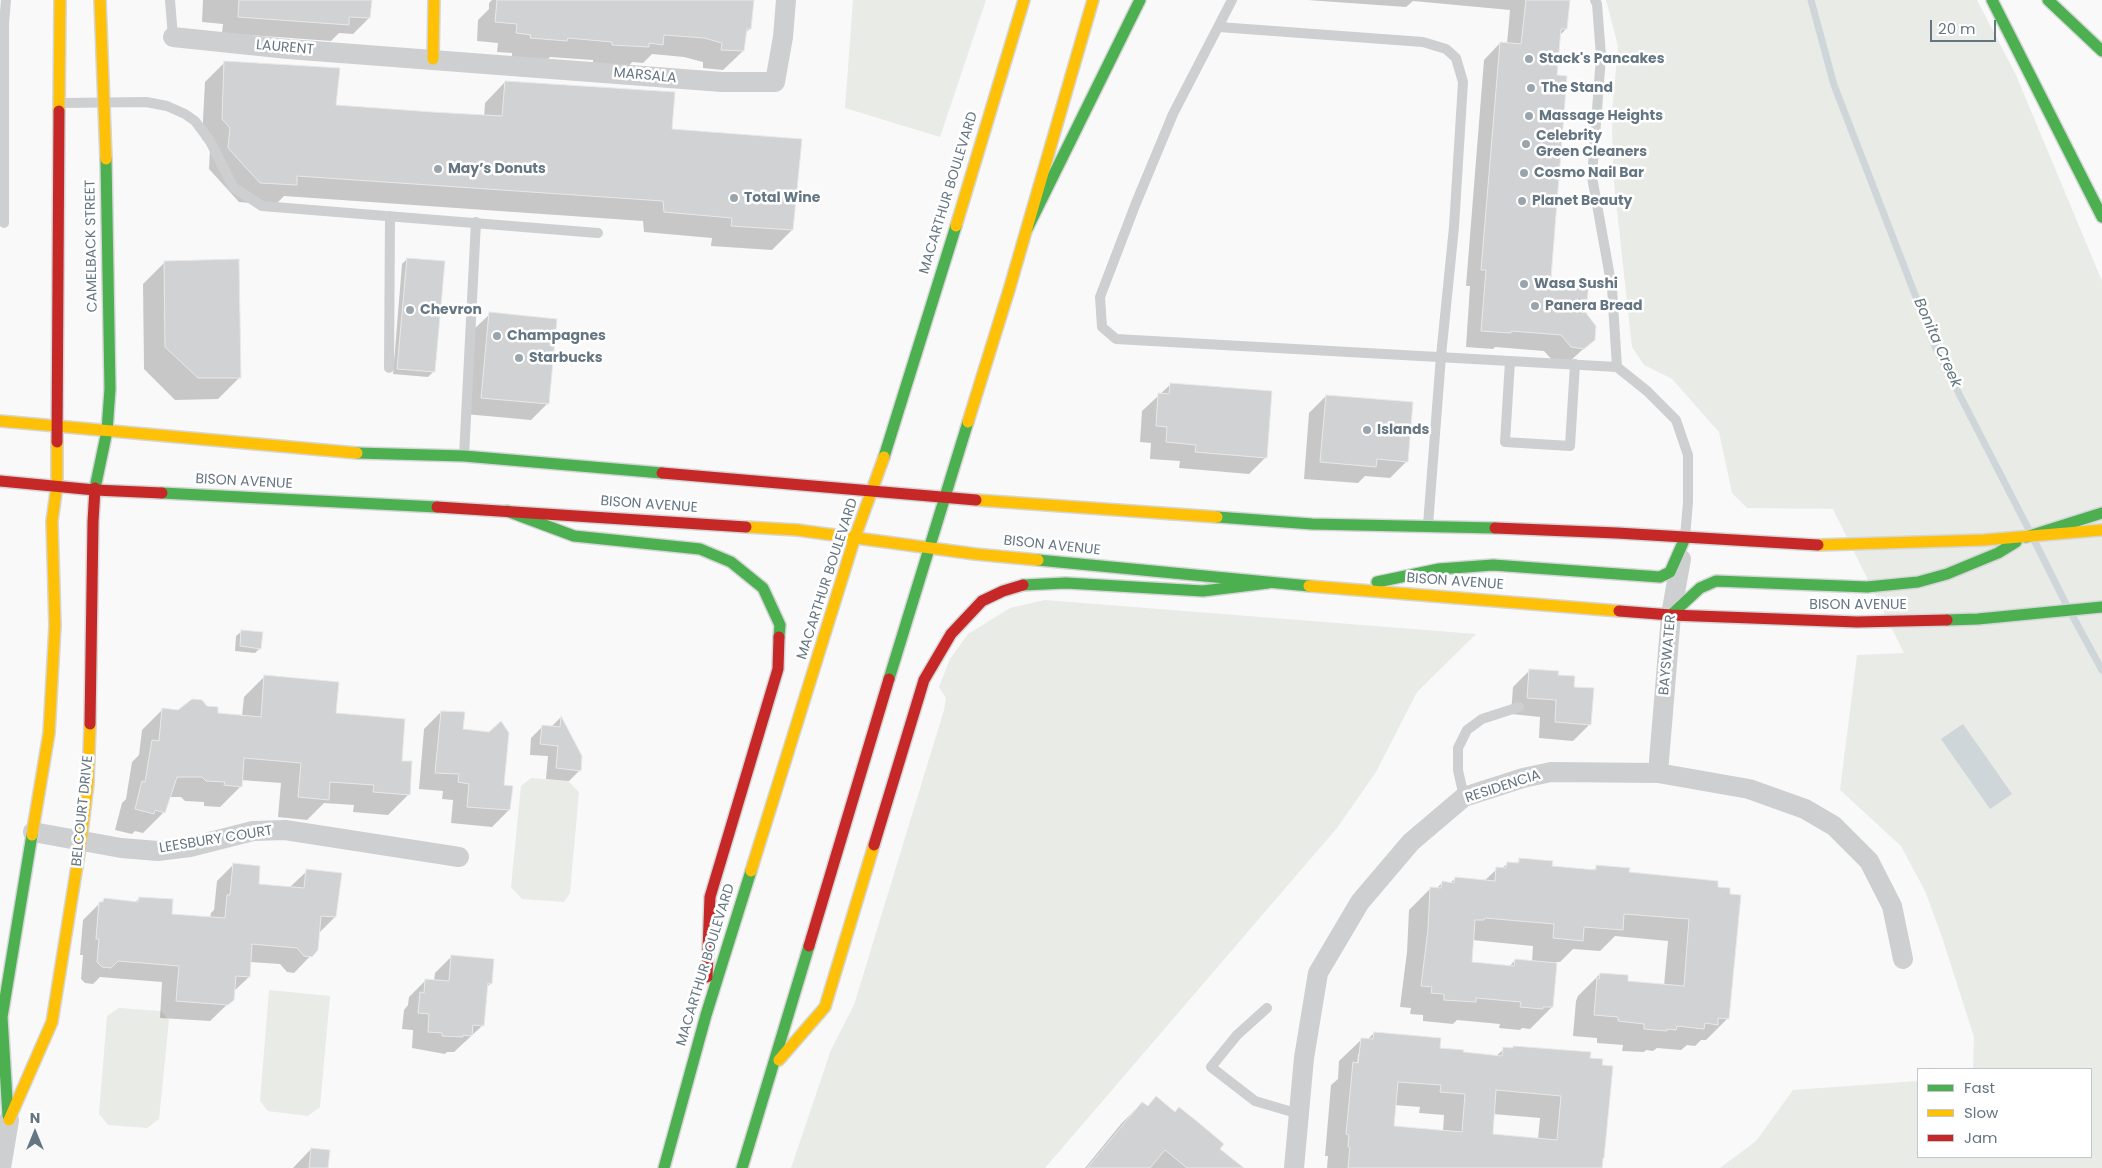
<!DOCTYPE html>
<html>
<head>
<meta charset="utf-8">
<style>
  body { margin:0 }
  #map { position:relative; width:2102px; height:1168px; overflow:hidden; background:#f9f9f9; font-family:Poppins,sans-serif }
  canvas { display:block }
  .legend { position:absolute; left:1917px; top:1068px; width:175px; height:90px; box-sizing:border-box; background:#fff; border:1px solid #c1c8cd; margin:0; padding:6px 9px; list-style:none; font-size:15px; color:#657683 }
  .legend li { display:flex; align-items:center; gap:10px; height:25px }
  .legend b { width:25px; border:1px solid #c1c8cd }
  .north { position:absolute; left:10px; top:1108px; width:50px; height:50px; -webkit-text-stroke:4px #fff; paint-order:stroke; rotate:0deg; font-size:14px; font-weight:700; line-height:20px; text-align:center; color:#657683 }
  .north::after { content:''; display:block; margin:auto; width:18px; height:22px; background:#657683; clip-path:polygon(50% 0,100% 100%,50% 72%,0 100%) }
  .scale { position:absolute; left:1930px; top:20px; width:66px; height:22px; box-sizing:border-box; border:2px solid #657683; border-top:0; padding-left:6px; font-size:15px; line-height:18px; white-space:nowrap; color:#657683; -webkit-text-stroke:4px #fff; paint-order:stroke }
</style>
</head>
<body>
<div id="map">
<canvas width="2102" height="1168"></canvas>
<ul class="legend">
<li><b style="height:6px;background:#4caf50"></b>Fast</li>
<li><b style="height:6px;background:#ffc107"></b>Slow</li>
<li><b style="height:6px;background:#c62828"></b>Jam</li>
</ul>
<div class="north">N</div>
<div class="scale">20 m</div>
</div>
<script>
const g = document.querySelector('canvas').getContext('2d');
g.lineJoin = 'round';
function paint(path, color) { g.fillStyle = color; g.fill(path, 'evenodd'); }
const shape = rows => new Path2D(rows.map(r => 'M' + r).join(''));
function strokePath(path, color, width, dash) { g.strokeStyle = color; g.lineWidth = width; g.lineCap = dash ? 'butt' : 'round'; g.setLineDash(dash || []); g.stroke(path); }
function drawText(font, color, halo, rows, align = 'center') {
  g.font = font + ' Poppins,sans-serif'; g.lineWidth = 5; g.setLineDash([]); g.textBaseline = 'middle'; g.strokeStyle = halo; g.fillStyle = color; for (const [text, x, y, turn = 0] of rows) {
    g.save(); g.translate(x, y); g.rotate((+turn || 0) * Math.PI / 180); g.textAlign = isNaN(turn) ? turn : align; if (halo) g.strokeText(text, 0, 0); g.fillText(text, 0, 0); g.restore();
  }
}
const green = shape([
  [853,0,986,0,940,137,845,108],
  [1606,0,1977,0,2016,75,2102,281,2102,1168,1720,1168,1756,1141,1793,1090,1918,1081,1918,1157,2091,1157,2091,1069,1973,1069,1974,1037,1941,934,1925,891,1901,846,1840,790,1857,655,1904,653,1833,509,1747,508,1732,493,1719,432,1672,379,1644,365,1632,347,1613,174,1612,112,1618,46],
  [1045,600,1476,634,1417,692,1376,772,1337,828,1045,1168,791,1168,831,1050,854,1005,944,710,946,698,939,687,950,659,968,634,1010,608],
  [531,778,568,781,579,792,570,893,564,902,522,899,511,887,521,786],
  [269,990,330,996,320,1107,308,1116,268,1111,260,1101],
  [119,1008,161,1011,169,1020,159,1119,147,1128,108,1125,99,1114,107,1016]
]);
const water = shape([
  [1963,724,2012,794,1990,809,1941,739]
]);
const shadow = shape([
  [203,0,370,0,369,18,353,34,339,33,331,41,222,33,223,24,202,22],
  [492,0,753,0,750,29,745,33,743,51,723,70,703,68,703,62,684,57,652,54,643,63,632,62,629,66,593,63,593,60,550,57,547,60,512,57,512,53,497,52,498,43,477,41,478,20,489,9,489,3],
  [1307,0,1560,0,1566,29,1560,35,1556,77,1549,279,1585,313,1594,339,1567,364,1555,363,1544,351,1495,347,1493,349,1466,347,1470,286,1466,286,1484,60,1500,43,1507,44,1510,10,1413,1,1406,7],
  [225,62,335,106,484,117,485,103,505,82,671,130,792,230,772,250,711,246,712,238,644,232,643,221,284,196,275,205,239,202,209,169,210,149,202,139,205,82],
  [407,259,443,262,433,372,428,377,393,374,402,264],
  [165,262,240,377,218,399,175,400,144,369,143,284],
  [490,314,547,404,531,420,465,414,473,330],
  [1171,384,1266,457,1249,474,1179,468,1180,461,1150,459,1151,443,1140,442,1142,411],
  [1326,396,1407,461,1390,478,1365,476,1358,483,1304,479,1309,413],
  [242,631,260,648,255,653,235,651,236,636],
  [1530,670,1557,676,1573,688,1590,724,1573,741,1539,738,1540,717,1511,714,1513,687],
  [265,676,335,714,401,762,409,794,388,815,353,812,354,805,324,803,307,820,278,817,281,783,241,780,240,787,220,807,204,806,204,802,185,801,181,797,168,797,164,812,143,833,135,831,132,834,115,830,122,803,126,799,132,762,139,755,142,730,162,710,242,716,244,697],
  [441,712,462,731,490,733,509,810,492,827,451,823,453,800,442,799,443,791,419,789,424,729],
  [560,718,581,756,580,770,569,781,546,779,548,756,530,755,531,738,542,727,551,727],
  [1520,860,1551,867,1592,871,1597,867,1628,873,1717,883,1728,1018,1706,1040,1701,1040,1695,1046,1687,1045,1681,1050,1657,1048,1653,1051,1646,1050,1644,1052,1622,1051,1623,1045,1597,1043,1597,1038,1573,1036,1576,1001,1578,996,1600,974,1626,982,1664,986,1668,941,1615,936,1600,951,1573,949,1560,962,1556,962,1552,1007,1530,1029,1522,1028,1520,1030,1499,1028,1500,1024,1457,1020,1453,1024,1423,1021,1423,1015,1410,1014,1411,1008,1400,1007,1407,952,1409,910,1430,889,1436,889,1442,883,1450,883,1456,878,1484,881,1497,869,1501,869,1507,864,1515,864],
  [1472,940,1533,946,1532,962,1515,960,1509,967,1470,964],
  [233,865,258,885,290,887,307,871,335,917,318,934,317,949,294,973,287,972,280,964,250,962,249,977,233,992,233,999,210,1021,160,1018,162,982,100,977,93,984,85,983,81,979,83,955,80,955,83,920,100,903,104,900,135,903,139,898,171,915,210,918,211,913,214,910,217,881],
  [451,957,491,983,487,987,483,1025,454,1052,447,1052,445,1054,412,1048,413,1030,402,1029,404,1010,408,1005,409,997,426,980,434,981,435,973],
  [1374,1033,1438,1049,1496,1056,1504,1049,1511,1049,1514,1047,1589,1059,1601,1066,1612,1067,1602,1168,1327,1168,1328,1156,1325,1156,1331,1085,1338,1079,1339,1061,1361,1040,1367,1040],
  [1358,1054,1361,1054,1357,1069],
  [1394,1105,1420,1107,1419,1113,1444,1115,1443,1132,1392,1128],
  [1493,1114,1540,1118,1538,1139,1492,1136],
  [1142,1103,1218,1149,1242,1168,1085,1168,1121,1124],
  [311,1149,327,1168,293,1168]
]);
const stream = shape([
  [1811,0,1834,85,1936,349,2029,530],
  [2035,542,2066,604],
  [2072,615,2102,670]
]);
const building = shape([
  [239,0,372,0,370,18,349,17,349,25,238,17,239,0],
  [497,0,754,0,751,29,747,29,744,51,721,50,722,43,704,38,664,35,663,45,649,43,649,47,612,45,612,42,568,38,567,41,530,38,531,35,516,33,517,24,495,22,497,0],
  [1526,0,1570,0,1567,29,1561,29,1557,75,1567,76,1551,278,1589,280,1586,313,1596,326,1595,340,1584,349,1571,347,1561,335,1511,331,1511,333,1481,331,1486,270,1481,270,1500,42,1521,44,1526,0],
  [224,61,340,68,336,105,432,112,502,116,505,81,675,92,672,129,802,139,793,230,731,226,732,218,664,212,663,201,297,176,297,185,260,183,228,148,230,128,222,119,224,61],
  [407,258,445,261,435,372,397,369,407,258],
  [239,259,241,378,198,378,165,347,164,261,239,259],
  [489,312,557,319,549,404,481,398,489,312],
  [1170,383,1272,391,1267,458,1195,452,1196,445,1166,442,1167,427,1156,426,1158,393,1169,394,1170,383],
  [1326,395,1413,402,1408,462,1377,459,1376,467,1320,462,1326,395],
  [241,630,263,632,261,649,240,646,241,630],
  [1529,669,1559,671,1558,675,1575,676,1574,687,1594,688,1591,725,1555,722,1556,700,1527,698,1529,669],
  [264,675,339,682,336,713,405,719,402,761,412,761,410,795,373,792,374,785,330,782,329,800,298,797,301,763,244,758,242,787,224,785,225,782,206,781,202,777,177,777,165,813,155,810,154,814,135,809,142,781,145,782,152,740,159,741,162,708,178,710,192,699,202,700,207,706,218,707,218,713,261,717,264,675],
  [441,711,465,712,463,729,489,732,501,721,509,733,504,785,513,786,510,810,467,807,469,784,458,782,459,774,435,773,441,711],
  [561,716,582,756,581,771,556,768,558,746,540,744,542,725,560,727,561,716],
  [1519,858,1553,861,1552,866,1596,870,1596,865,1630,868,1629,872,1718,881,1718,887,1730,888,1730,894,1741,895,1729,1019,1718,1018,1718,1025,1705,1023,1704,1029,1677,1026,1676,1030,1667,1029,1667,1031,1644,1029,1644,1024,1618,1021,1618,1017,1594,1015,1597,978,1599,979,1600,973,1628,975,1628,981,1684,986,1689,919,1624,914,1623,930,1584,927,1583,941,1553,938,1554,924,1485,918,1484,920,1475,920,1472,962,1514,966,1515,959,1557,963,1553,1007,1543,1007,1543,1009,1520,1007,1521,1002,1476,998,1476,1002,1444,1000,1444,994,1431,993,1432,987,1421,986,1428,929,1430,887,1441,888,1442,881,1454,883,1455,877,1495,881,1496,867,1506,868,1507,862,1519,863,1519,858],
  [233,863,260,866,259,884,304,888,306,869,342,873,336,917,321,916,318,950,312,957,304,956,297,948,252,944,250,977,236,976,234,1000,228,1005,176,1001,179,966,118,961,111,968,102,967,97,962,99,939,96,939,99,902,103,902,104,898,138,902,139,897,173,899,172,914,225,918,227,895,230,895,233,863],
  [451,955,494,959,492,984,488,983,484,1026,473,1025,472,1036,463,1035,463,1037,442,1036,442,1033,428,1032,429,1014,418,1013,420,992,424,993,425,979,449,981,451,955],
  [1374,1032,1441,1038,1440,1048,1464,1050,1463,1052,1502,1056,1503,1047,1513,1048,1513,1046,1591,1052,1590,1058,1603,1059,1602,1065,1613,1066,1604,1158,1603,1158,1602,1168,1348,1168,1350,1147,1348,1147,1349,1135,1346,1134,1353,1062,1358,1063,1361,1038,1373,1039,1374,1032],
  [1398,1082,1441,1085,1440,1092,1465,1094,1462,1132,1394,1126,1398,1082],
  [1496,1090,1561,1096,1557,1140,1493,1134,1496,1090],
  [1156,1096,1175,1112,1179,1107,1199,1123,1224,1144,1220,1149,1244,1168,1187,1168,1165,1150,1150,1168,1087,1168,1142,1102,1148,1106,1156,1096],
  [311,1148,330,1150,328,1168,309,1168,311,1148]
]);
const lane = shape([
  [170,0,173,37],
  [1232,0,1173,114,1136,203,1100,297,1102,327,1116,339,1617,367],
  [1595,0,1597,4,1601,56,1592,177,1612,288,1617,367,1647,391,1676,420,1688,455,1688,502,1685,537],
  [1219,27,1423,42,1446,49,1456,58,1463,82,1454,227,1441,356,1428,525],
  [60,103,146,102,167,106,185,114,195,121,210,141,233,187,262,206,598,233],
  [4,223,4,24,6,0],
  [1510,361,1505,442,1570,446,1575,364],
  [389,368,390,216],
  [464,456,476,222],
  [1464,797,1458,770,1458,748,1467,730,1482,719,1519,707],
  [1267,1008,1237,1035,1211,1067,1255,1101,1299,1114]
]);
const street = shape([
  [173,37,288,49,722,82,775,82,783,37,786,0],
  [1658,773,1671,615,1681,559],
  [33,832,121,848,158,851,190,847,253,831,285,830,459,857],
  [1,1168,9,1120],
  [1294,1168,1304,1058,1318,973,1360,902,1411,842,1464,797,1523,778,1551,772,1658,773,1749,789,1805,809,1834,826,1869,861,1892,906,1903,959]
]);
const fast = shape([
  [1992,0,2102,217],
  [2048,0,2102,51],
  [1027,229,1140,0],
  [357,453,464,456,662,473],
  [884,457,956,226],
  [95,488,107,431,110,389,106,159],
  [162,493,437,507],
  [507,511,574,536,700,549,731,562,763,588,780,625,779,637],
  [1217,517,1312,524,1495,528],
  [2026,537,2102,513],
  [1038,560,1309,586],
  [1377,582,1439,569,1493,565,1660,577,1670,572,1685,538],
  [1023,585,1066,583,1203,591,1268,583],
  [1671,615,1700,588,1716,581,1867,587,1918,582,1947,574,1998,553,2016,542],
  [1947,620,1978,619,2102,607],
  [889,679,968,422],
  [8,1116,2,1017,32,835],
  [664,1168,706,1015,751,871],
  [742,1168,809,946]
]);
const slow = shape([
  [100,0,106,159],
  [433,59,434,0],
  [59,111,60,0],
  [956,226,1024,0],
  [0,421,357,453],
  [968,422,1009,290,1093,0],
  [976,500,1217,517],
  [746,527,797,530,975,554,1038,560],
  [1818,545,1984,540,2102,530],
  [1309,586,1619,611],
  [32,835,49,733,55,626,52,521,57,485,57,442],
  [751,871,855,537,884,457],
  [779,1060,825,1007,874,845],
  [9,1120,52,1022,81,841,88,783,90,724]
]);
const jam = shape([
  [57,442,59,111],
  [662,473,976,500],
  [0,481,95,490,162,493],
  [437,507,746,527],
  [1495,528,1617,533,1818,545],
  [1619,611,1671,615,1857,622,1947,620],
  [90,724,93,522,95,488],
  [874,845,924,680,951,634,982,601,1003,591,1023,585],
  [809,946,889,679],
  [707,977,710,897,778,669,779,637]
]);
const markers = [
  [1529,59,5,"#99a4ac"],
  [1531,88,5,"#99a4ac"],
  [1529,116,5,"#99a4ac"],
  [1526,144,5,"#99a4ac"],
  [438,169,5,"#99a4ac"],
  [1524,173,5,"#99a4ac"],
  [734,198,5,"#99a4ac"],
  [1522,201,5,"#99a4ac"],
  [1524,284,5,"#99a4ac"],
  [1535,306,5,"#99a4ac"],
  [410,310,5,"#99a4ac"],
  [497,336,5,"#99a4ac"],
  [519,358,5,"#99a4ac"],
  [1367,430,5,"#99a4ac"]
];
const streetNames = [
  ["LAURENT",285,48,5],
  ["MARSALA",645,76,5],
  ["MACARTHUR BOULEVARD",949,193,-73],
  ["CAMELBACK STREET",92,246,-91],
  ["BISON AVENUE",244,482,3],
  ["BISON AVENUE",649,505,4],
  ["BISON AVENUE",1052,546,6],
  ["MACARTHUR BOULEVARD",828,579,-72],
  ["BISON AVENUE",1455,582,4],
  ["BISON AVENUE",1858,605],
  ["BAYSWATER",1668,655,-85],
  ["RESIDENCIA",1503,787,-18],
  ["BELCOURT DRIVE",83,811,-84],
  ["LEESBURY COURT",216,840,-9],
  ["MACARTHUR BOULEVARD",706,965,-73]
];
const poiNames = [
  ["Stack's Pancakes",1539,59],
  ["The Stand",1541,88],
  ["Massage Heights",1539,116],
  ["Celebrity",1536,136],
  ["Green Cleaners",1536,152],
  ["May’s Donuts",448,169],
  ["Cosmo Nail Bar",1534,173],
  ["Total Wine",744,198],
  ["Planet Beauty",1532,201],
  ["Wasa Sushi",1534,284],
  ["Panera Bread",1545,306],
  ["Chevron",420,310],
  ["Champagnes",507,336],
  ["Starbucks",529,358],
  ["Islands",1377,430]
];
const waterNames = [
  ["Bonita Creek",1937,343,66]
];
paint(green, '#e8ebe6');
paint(water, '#ced6d9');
paint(shadow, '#0003');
strokePath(stream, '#ced6d9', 7);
paint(building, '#d0d2d3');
strokePath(building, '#e8e8e8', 1);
strokePath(fast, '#d5d6d7', 14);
strokePath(slow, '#d5d6d7', 14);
strokePath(jam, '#d5d6d7', 14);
strokePath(lane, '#cecfd0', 10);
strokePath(street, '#cecfd0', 20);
strokePath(fast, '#4caf50', 11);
strokePath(slow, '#ffc107', 11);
strokePath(jam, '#c62828', 11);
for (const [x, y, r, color] of markers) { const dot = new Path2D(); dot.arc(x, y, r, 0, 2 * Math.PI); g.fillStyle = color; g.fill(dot); strokePath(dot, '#fff', 2); }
drawText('14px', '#657683', '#fff', streetNames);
drawText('bold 14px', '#657683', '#fff', poiNames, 'left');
drawText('italic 15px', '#60757c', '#fff', waterNames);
</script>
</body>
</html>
